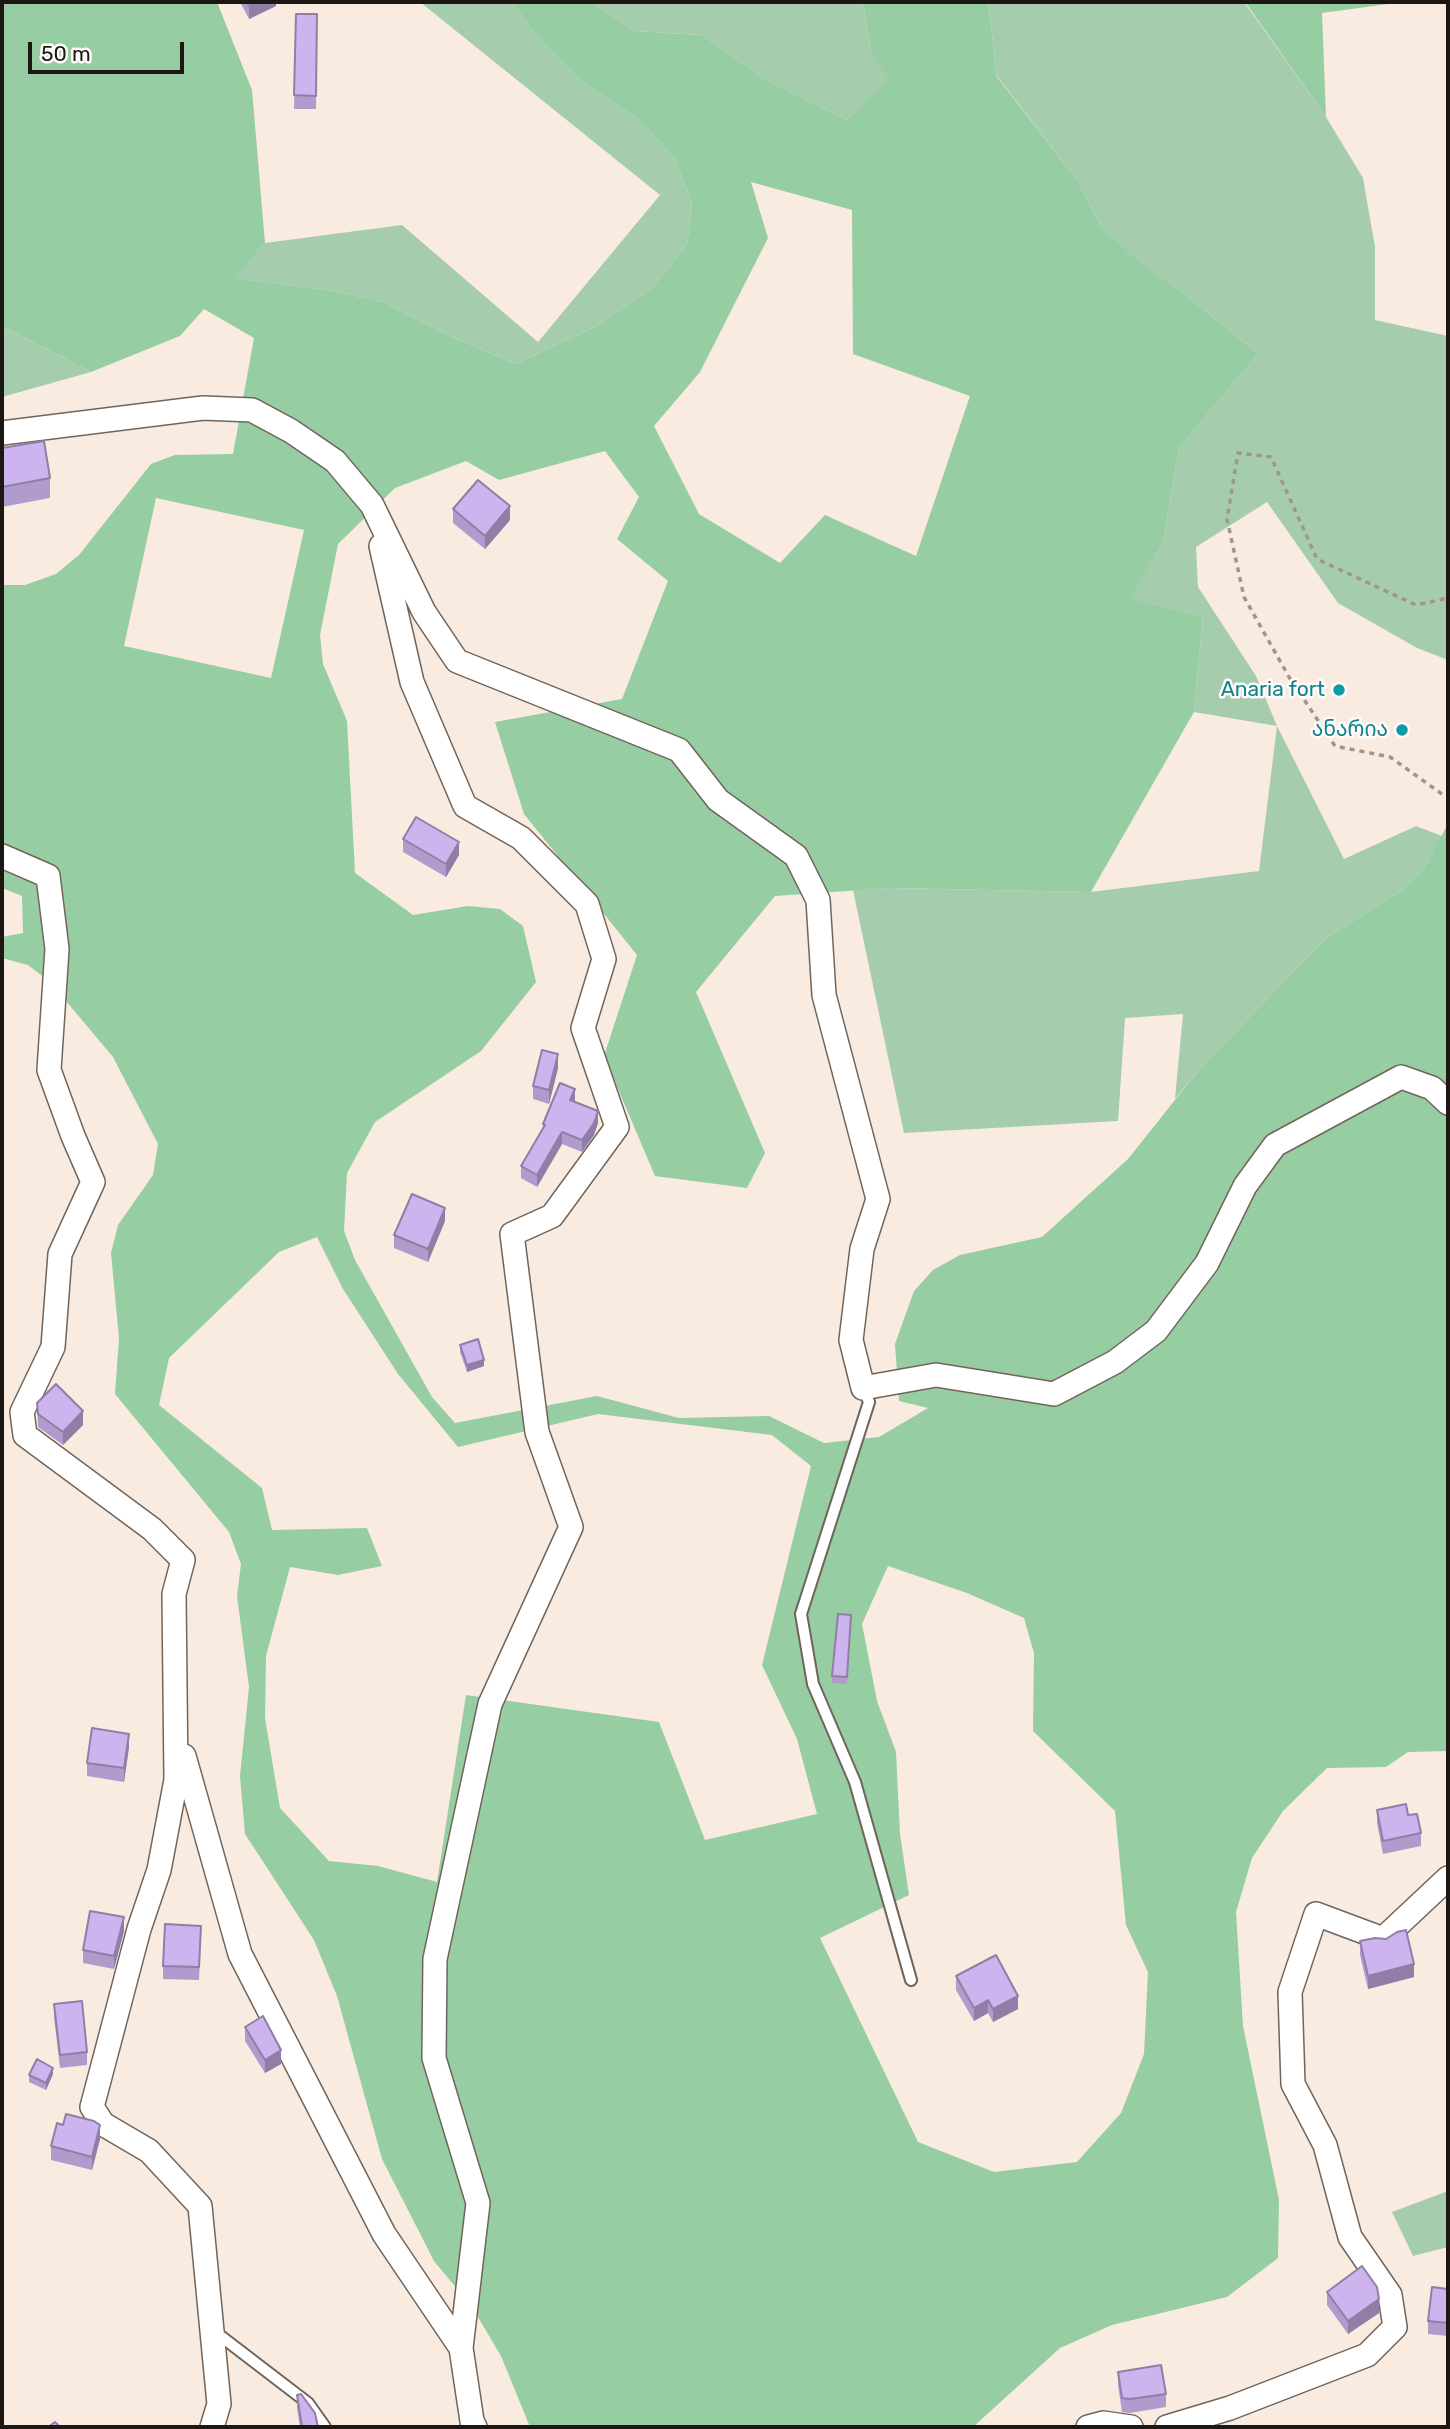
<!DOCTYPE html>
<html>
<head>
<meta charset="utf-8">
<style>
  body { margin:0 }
  #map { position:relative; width:1450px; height:2429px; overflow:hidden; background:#f9ebe0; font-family:Rubik,sans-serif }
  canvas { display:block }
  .frame { position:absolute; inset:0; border:4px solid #1c1713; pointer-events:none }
  .scale { position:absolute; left:28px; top:42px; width:156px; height:32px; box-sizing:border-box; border:4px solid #1c1713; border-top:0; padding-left:9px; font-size:21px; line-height:24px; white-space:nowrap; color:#1c1713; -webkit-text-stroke:5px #fefbf9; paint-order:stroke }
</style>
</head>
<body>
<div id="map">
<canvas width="1450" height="2429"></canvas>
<div class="frame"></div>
<div class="scale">50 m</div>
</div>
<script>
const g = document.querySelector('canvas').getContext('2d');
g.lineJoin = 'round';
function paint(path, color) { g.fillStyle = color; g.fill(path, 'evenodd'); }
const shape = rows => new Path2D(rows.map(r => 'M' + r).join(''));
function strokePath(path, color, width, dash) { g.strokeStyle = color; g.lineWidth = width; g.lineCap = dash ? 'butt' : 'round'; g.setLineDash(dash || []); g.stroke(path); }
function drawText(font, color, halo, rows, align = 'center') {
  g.font = font + ' Rubik,"Noto Sans Georgian",sans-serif'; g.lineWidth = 5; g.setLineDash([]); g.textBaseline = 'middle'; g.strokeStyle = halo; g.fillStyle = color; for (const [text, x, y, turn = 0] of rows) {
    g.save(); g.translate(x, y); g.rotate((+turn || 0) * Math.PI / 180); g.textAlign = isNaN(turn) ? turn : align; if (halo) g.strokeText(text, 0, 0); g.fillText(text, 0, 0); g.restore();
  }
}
const green = shape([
  [420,2,511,2,541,40,581,81,642,122,675,159,692,203,687,245,651,289,597,326,515,364,448,335,383,302,333,291,233,278,265,243,402,225,538,342,660,195],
  [592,2,863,2,872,54,890,80,847,120,764,79,702,35,634,31],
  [988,2,1244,2,1326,117,1363,178,1375,247,1375,320,1448,336,1448,660,1417,648,1338,603,1267,502,1196,547,1198,587,1256,676,1277,726,1344,859,1416,826,1442,836,1424,868,1401,891,1326,938,1202,1066,1175,1099,1183,1014,1125,1018,1118,1121,904,1133,853,890,891,888,1091,892,1259,871,1277,726,1194,712,1203,617,1130,598,1163,541,1179,448,1258,354,1180,290,1140,264,1102,228,1077,180,997,76],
  [2,326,91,372,2,397],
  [1448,2191,1448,2247,1413,2256,1392,2212]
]);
const forest = shape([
  [2,2,217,2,252,90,265,243,234,278,333,291,383,302,448,335,515,364,597,326,651,289,687,245,692,203,675,159,642,122,581,81,541,40,511,2,592,2,634,31,702,35,764,79,847,120,889,80,872,54,863,2,988,2,997,77,1077,180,1102,228,1141,264,1180,290,1258,354,1179,448,1163,541,1131,598,1203,617,1194,712,1091,892,891,888,775,896,696,992,765,1153,747,1188,655,1176,604,1056,637,955,524,814,495,722,622,699,668,581,617,539,639,497,605,451,499,480,466,461,395,488,338,544,320,635,323,664,347,721,355,873,413,915,468,906,500,909,523,926,536,982,481,1051,375,1122,347,1173,344,1231,355,1260,432,1397,455,1423,597,1396,679,1418,769,1416,824,1443,879,1437,928,1408,899,1401,895,1344,914,1291,933,1270,960,1255,1042,1237,1128,1159,1202,1066,1326,938,1401,891,1424,868,1448,824,1448,1751,1408,1752,1386,1767,1327,1768,1283,1811,1252,1858,1236,1912,1243,2026,1279,2200,1278,2258,1227,2297,1112,2325,1060,2348,973,2427,530,2427,501,2356,472,2307,434,2261,382,2159,337,1996,314,1940,245,1834,240,1776,249,1687,237,1596,241,1564,229,1532,115,1394,119,1338,111,1253,118,1225,153,1175,158,1144,113,1057,50,982,28,965,2,958,2,937,23,933,22,896,2,888,2,585,25,585,56,574,79,555,151,464,175,455,233,454,254,338,204,309,180,336,91,372,2,326],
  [751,182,852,210,853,354,970,396,916,556,825,515,780,563,699,514,654,426,700,372,768,238],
  [156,498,304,530,271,678,124,646],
  [317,1237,343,1289,398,1374,458,1447,598,1414,772,1435,811,1466,762,1665,797,1739,817,1814,705,1840,659,1722,466,1695,437,1882,378,1866,329,1861,280,1808,265,1718,266,1656,290,1567,338,1575,382,1566,367,1528,272,1530,262,1488,159,1405,169,1358,279,1252],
  [888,1566,967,1593,1024,1618,1034,1653,1033,1731,1115,1811,1126,1925,1148,1972,1144,2054,1121,2113,1077,2162,994,2172,918,2142,820,1938,909,1895,900,1834,896,1752,877,1701,862,1624],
  [1245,2,1403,2,1322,13,1326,117]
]);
const path = shape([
  [1442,794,1390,757,1335,746,1289,677,1244,597,1227,519,1238,453,1271,457,1317,559,1416,605,1448,598]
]);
const lane = shape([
  [863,1388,869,1402,801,1614,813,1684,855,1782,911,1980],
  [214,2331,308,2403,325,2427]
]);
const street = shape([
  [2,433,203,408,252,410,291,431,335,461,372,505,424,612,457,661,679,750,718,800,796,856,818,900,824,995,878,1199,862,1249,851,1340,863,1388,936,1375,1054,1394,1115,1362,1156,1331,1207,1263,1245,1186,1275,1145,1401,1077,1432,1088,1448,1103],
  [381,546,412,682,465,806,521,838,587,904,604,959,583,1028,617,1127,552,1216,512,1234,537,1432,571,1527,490,1704,435,1959,434,2058,478,2203,461,2348],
  [2,856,48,876,57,949,49,1070,73,1136,93,1182,60,1254,53,1347,22,1412,25,1435,152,1529,183,1560,174,1594,176,1780,159,1870,139,1929,92,2107,103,2124,149,2151,200,2206,219,2404,212,2427],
  [184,1756,240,1954,384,2234,461,2348,472,2421,475,2427],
  [1088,2427,1103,2423,1131,2427],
  [1167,2427,1230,2408,1367,2355,1395,2327,1390,2295,1350,2237,1325,2145,1293,2084,1290,1992,1316,1914,1383,1939,1448,1878]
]);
const wall = shape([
  [240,2,276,2,276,6,249,19],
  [296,14,317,14,316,109,294,109],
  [2,448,50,478,50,498,2,507],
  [453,509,510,520,485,549,453,523],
  [403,839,459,855,446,877,403,852],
  [558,1068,549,1104,533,1099,533,1086],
  [574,1102,598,1123,594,1135,582,1152,562,1144,537,1187,521,1178,521,1166,543,1129,543,1124],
  [445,1221,428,1262,394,1248,394,1235],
  [460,1345,484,1366,467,1372,460,1352],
  [37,1403,83,1425,63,1445,38,1427],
  [851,1615,847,1684,832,1683,832,1676],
  [129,1747,124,1782,87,1776,87,1763],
  [1377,1810,1408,1815,1421,1833,1421,1846,1383,1854,1377,1823],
  [124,1931,114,1969,83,1963,83,1950],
  [201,1939,199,1980,163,1979,163,1966],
  [1360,1941,1414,1977,1368,1989,1360,1955],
  [956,1976,1018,2009,993,2022,988,2013,974,2021,956,1990],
  [54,2004,87,2052,87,2065,60,2068,54,2017],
  [245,2027,281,2064,265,2073,245,2041],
  [53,2074,46,2090,29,2082,29,2075],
  [100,2139,92,2170,51,2160,51,2146],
  [1448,2289,1448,2336,1428,2334,1428,2321],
  [1327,2292,1379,2313,1348,2334,1327,2305],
  [1118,2372,1166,2394,1166,2407,1130,2413,1122,2412,1118,2385],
  [297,2395,318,2427,300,2427,297,2408]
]);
const shadedWall = shape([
  [258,2,276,2,276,6,249,19,249,6],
  [510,506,510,520,485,549,485,536],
  [459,842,459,855,446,877,446,864],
  [558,1054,558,1068,549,1104,549,1090],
  [575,1089,575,1101,570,1112,570,1100],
  [598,1111,598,1123,594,1135,582,1152,582,1140],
  [562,1132,562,1144,537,1187,537,1175],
  [445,1208,445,1221,428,1262,428,1249],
  [484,1360,484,1366,467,1372,467,1365],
  [83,1411,83,1425,63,1445,63,1432],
  [129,1734,129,1747,124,1782,124,1768],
  [124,1917,124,1931,114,1969,114,1956],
  [1414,1964,1414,1977,1368,1989,1368,1976],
  [1018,1996,1018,2009,993,2022,993,2009],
  [988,2000,988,2013,974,2021,974,2008],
  [281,2050,281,2064,265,2073,265,2060],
  [53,2068,53,2074,46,2090,46,2083],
  [100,2125,100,2139,92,2170,92,2157],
  [1379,2299,1379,2313,1348,2334,1348,2321]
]);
const building = shape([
  [247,2,258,2,249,6,247,2],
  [296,14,317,14,316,96,294,95,296,14],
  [44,441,50,478,2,487,2,448,44,441],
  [478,480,510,506,485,536,453,509,478,480],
  [416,817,459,842,446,864,403,839,416,817],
  [542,1050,558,1054,549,1090,533,1086,542,1050],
  [560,1083,575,1089,570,1100,598,1111,594,1123,582,1140,562,1132,537,1175,521,1166,545,1125,543,1124,560,1083],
  [412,1194,445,1208,428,1249,394,1235,412,1194],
  [478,1339,484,1360,467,1365,460,1345,478,1339],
  [56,1384,83,1411,63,1432,38,1414,37,1403,56,1384],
  [838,1614,851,1615,847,1677,832,1676,838,1614],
  [92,1728,129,1734,124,1768,87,1763,92,1728],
  [1406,1804,1408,1815,1417,1814,1421,1833,1383,1841,1377,1810,1406,1804],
  [90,1911,124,1917,114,1956,83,1950,90,1911],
  [165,1924,201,1926,199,1967,163,1966,165,1924],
  [1406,1930,1414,1964,1368,1976,1360,1941,1375,1938,1386,1939,1397,1932,1406,1930],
  [996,1955,1018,1996,993,2009,988,2000,974,2008,956,1976,996,1955],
  [82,2001,87,2052,60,2055,54,2004,82,2001],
  [263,2016,281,2050,265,2060,245,2027,263,2016],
  [37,2059,53,2068,46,2083,29,2075,37,2059],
  [66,2114,94,2121,100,2125,92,2157,51,2146,57,2123,63,2125,66,2114],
  [1362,2266,1377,2287,1379,2299,1348,2321,1327,2292,1362,2266],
  [1432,2287,1448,2289,1448,2323,1428,2321,1432,2287],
  [1161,2365,1166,2394,1130,2399,1122,2398,1118,2372,1161,2365],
  [301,2394,315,2413,318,2427,302,2427,297,2395,301,2394],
  [55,2422,60,2427,48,2427,55,2422]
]);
const markers = [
  [1339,690,7,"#0f9aa8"],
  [1402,730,7,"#0f9aa8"]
];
const cultureNames = [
  ["Anaria fort",1325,690],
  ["ანარია",1388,730]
];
paint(green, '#a5cdad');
paint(forest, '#96cda2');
strokePath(lane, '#71655b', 14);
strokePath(street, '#71655b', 26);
strokePath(path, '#a0958d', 3.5, [5, 5]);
strokePath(lane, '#fff', 10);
strokePath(street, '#fff', 23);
paint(wall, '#b09bcd');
paint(shadedWall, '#907ea7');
paint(building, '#cdb4ee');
strokePath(building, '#907ea7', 2);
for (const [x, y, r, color] of markers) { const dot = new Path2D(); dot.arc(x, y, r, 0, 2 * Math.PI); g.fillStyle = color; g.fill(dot); strokePath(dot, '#fefbf9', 2.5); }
drawText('21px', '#0d838f', '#fefbf9', cultureNames, 'right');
</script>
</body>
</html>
